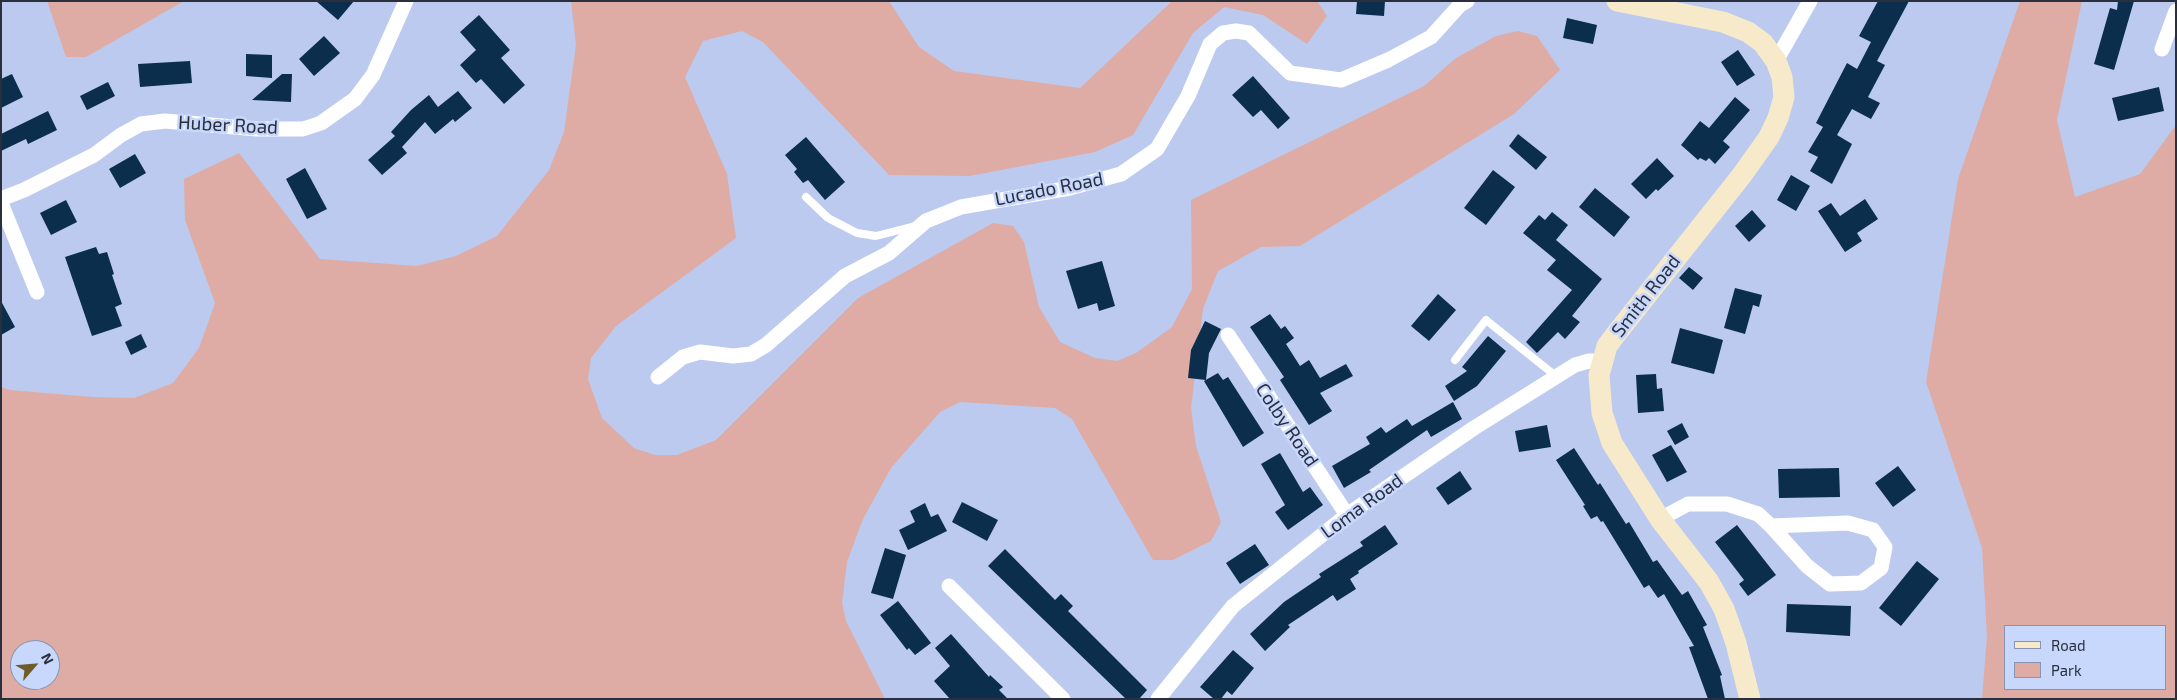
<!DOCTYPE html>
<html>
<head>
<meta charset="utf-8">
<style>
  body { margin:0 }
  #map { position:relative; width:2177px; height:700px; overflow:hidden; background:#bbcaee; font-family:"Exo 2",sans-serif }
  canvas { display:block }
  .frame { position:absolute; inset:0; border:2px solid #292f3d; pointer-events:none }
  .legend { position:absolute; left:2004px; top:625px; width:162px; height:65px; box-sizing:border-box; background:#c8d7fc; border:1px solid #8894b0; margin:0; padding:6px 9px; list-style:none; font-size:15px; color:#292f3d }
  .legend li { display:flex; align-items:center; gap:10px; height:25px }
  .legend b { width:25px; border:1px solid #8894b0 }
  .north { position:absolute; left:10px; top:640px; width:50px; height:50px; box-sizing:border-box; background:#c8d7fc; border:1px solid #8894b0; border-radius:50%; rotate:63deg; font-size:14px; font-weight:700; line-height:20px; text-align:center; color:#292f3d }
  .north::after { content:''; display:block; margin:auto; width:18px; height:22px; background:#6f5b2a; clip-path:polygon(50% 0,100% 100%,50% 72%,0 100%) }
</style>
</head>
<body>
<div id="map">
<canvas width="2177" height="700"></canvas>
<div class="frame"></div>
<ul class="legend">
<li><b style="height:6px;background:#f7eaca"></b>Road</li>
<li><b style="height:14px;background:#dfaca5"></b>Park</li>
</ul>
<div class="north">N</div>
</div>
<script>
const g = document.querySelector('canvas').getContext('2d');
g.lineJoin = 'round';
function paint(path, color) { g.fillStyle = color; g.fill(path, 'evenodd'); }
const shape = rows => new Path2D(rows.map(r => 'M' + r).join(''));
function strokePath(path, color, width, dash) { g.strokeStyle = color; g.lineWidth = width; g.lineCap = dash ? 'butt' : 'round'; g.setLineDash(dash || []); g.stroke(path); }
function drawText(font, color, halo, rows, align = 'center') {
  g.font = font + ' "Exo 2",sans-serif'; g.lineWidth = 5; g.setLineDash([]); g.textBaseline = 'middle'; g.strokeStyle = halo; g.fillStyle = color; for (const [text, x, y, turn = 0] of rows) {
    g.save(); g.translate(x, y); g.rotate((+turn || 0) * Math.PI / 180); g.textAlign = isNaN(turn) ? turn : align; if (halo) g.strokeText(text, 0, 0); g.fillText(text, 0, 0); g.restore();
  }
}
const green = shape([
  [47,1,184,1,86,57,66,57],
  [571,1,889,1,919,47,954,71,1080,88,1172,1,1317,1,1327,16,1307,44,1263,15,1224,7,1193,33,1133,135,1095,152,970,176,889,175,763,42,742,31,703,41,685,77,727,174,736,238,616,326,591,358,588,379,602,418,634,448,655,455,677,455,716,440,858,298,993,223,1013,226,1024,242,1039,307,1060,342,1095,358,1117,361,1136,353,1172,327,1192,289,1191,200,1424,86,1456,58,1496,36,1518,31,1537,36,1560,70,1514,114,1300,246,1261,247,1218,271,1203,309,1191,408,1196,446,1221,522,1211,541,1173,560,1153,560,1072,419,1055,408,960,402,940,412,891,468,863,519,847,562,842,603,846,621,885,699,1,699,1,387,10,390,92,397,134,398,173,383,199,348,215,303,185,220,184,179,239,153,320,259,417,266,456,256,497,236,549,170,564,132,576,45],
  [20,650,50,650,50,680,20,680],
  [2020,1,2082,1,2057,120,2075,197,2140,174,2176,125,2176,699,1982,699,1987,636,1982,548,1926,382,1958,179],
  [2006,626,2166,626,2166,689,2006,689]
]);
const building = shape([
  [316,1,354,1,338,20],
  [1357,1,1385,1,1384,16,1356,14],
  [1878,1,1909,1,1877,61,1885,65,1868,97,1880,103,1871,119,1852,109,1837,135,1852,144,1832,184,1810,171,1818,157,1808,152,1823,127,1816,123,1847,63,1857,69,1871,42,1859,36],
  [2118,1,2134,1,2114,70,2094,64,2110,8,2117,10],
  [479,15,510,50,501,58,525,85,504,104,481,79,476,83,460,65,476,50,460,32],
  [1567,18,1597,25,1593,44,1563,38],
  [324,36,340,53,314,76,299,59],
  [1738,50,1755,75,1737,86,1721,62],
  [246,54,272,55,272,78,246,76],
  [190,61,192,83,140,87,138,64],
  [12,74,23,97,1,108,1,79],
  [282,74,292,74,291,102,252,100],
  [1253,76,1290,118,1278,129,1261,110,1253,117,1232,95],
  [108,82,115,96,87,110,80,96],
  [2159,87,2164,111,2118,121,2112,98],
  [458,91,472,108,455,122,453,119,435,134,425,122,402,147,407,153,382,175,368,160,395,136,391,132,411,110,429,95,438,107],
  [1735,97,1750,110,1723,141,1730,147,1715,164,1709,158,1706,161,1700,158,1698,160,1681,145,1700,121,1709,128],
  [48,111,57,130,28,144,26,139,1,151,1,134],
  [1518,134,1547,157,1536,170,1509,146],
  [806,137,845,182,825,200,808,180,803,183,794,172,797,169,785,155],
  [135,154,146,173,120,188,109,169],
  [1657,158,1674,176,1658,191,1656,189,1646,199,1631,184],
  [305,168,327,209,307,219,286,179],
  [1493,170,1515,187,1486,225,1464,208],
  [1791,175,1810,186,1796,211,1777,200],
  [1595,188,1630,217,1614,237,1579,207],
  [1865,199,1878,219,1857,233,1862,241,1845,252,1818,211,1831,203,1840,216],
  [66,200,77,222,51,235,40,213],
  [1752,210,1766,226,1749,242,1735,226],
  [1552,212,1568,225,1556,240,1602,279,1572,316,1580,322,1565,339,1558,332,1537,353,1526,342,1572,290,1547,270,1556,260,1523,233,1539,215,1545,220],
  [96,247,99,254,107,252,114,274,112,275,122,304,115,307,122,326,92,336,65,257],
  [1102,261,1115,306,1099,311,1097,303,1078,309,1066,271],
  [1689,267,1703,278,1693,290,1679,278],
  [1735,288,1762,295,1759,307,1753,305,1745,334,1724,328],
  [1438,294,1456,310,1429,341,1411,326],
  [1,301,15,327,1,335],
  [1270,314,1281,329,1285,326,1294,338,1286,344,1300,366,1309,360,1320,378,1346,364,1353,376,1320,393,1332,411,1309,425,1280,380,1284,377,1250,327],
  [1205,321,1221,329,1209,353,1206,380,1188,378,1191,350],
  [1680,328,1723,340,1714,374,1671,363],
  [141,334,147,347,131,355,125,342],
  [1488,336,1506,351,1477,386,1454,401,1445,386,1467,371,1462,367],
  [1218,373,1223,380,1228,377,1264,433,1243,447,1204,381],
  [1656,374,1657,389,1662,388,1664,411,1638,413,1636,375],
  [1453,402,1462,419,1431,437,1427,430,1369,470,1371,472,1344,488,1332,466,1370,444,1366,437,1381,427,1386,433,1407,419,1412,426],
  [1682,423,1689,437,1675,445,1667,431],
  [1547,425,1551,447,1519,452,1515,431],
  [1671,445,1687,472,1667,482,1652,455],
  [1574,448,1598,485,1600,483,1626,524,1629,522,1653,562,1657,560,1682,595,1688,591,1707,625,1703,627,1722,675,1720,676,1725,699,1708,699,1689,647,1694,646,1664,594,1658,598,1649,585,1644,588,1603,521,1601,522,1597,516,1591,519,1583,506,1585,505,1556,460],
  [1280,453,1303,492,1310,487,1323,505,1288,530,1275,512,1285,505,1261,464],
  [1898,466,1916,490,1893,507,1875,483],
  [1839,468,1840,497,1779,498,1778,469],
  [1460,471,1472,489,1448,505,1436,488],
  [962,502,998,520,987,541,952,522],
  [925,503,931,517,938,514,947,531,908,550,899,530,915,522,910,511],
  [1385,525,1398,544,1358,571,1359,573,1350,579,1356,589,1337,601,1333,595,1288,625,1290,627,1265,651,1250,634,1284,602,1321,577,1319,574,1363,546,1360,542],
  [1737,525,1776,575,1748,596,1739,584,1744,580,1715,542],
  [1255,544,1269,565,1240,584,1226,563],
  [885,548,906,555,893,599,871,593],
  [1005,549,1055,600,1061,594,1073,606,1068,611,1147,690,1139,699,1126,699,988,566],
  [1917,561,1939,579,1901,626,1879,608],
  [898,601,931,643,915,655,909,648,907,650,880,615],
  [1787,604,1851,606,1850,636,1786,632],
  [951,634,989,677,990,675,1003,687,999,690,1008,699,950,699,934,681,950,666,935,648],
  [1233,650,1254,668,1232,695,1227,691,1221,699,1214,699,1200,687]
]);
const lane = shape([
  [806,197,828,218,857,233,876,236,915,226],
  [1455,360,1486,320,1557,377]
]);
const street = shape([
  [2162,49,2176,11],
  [1776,61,1810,1],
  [1,199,24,190,94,155,121,135,141,124,165,121,257,129,303,129,321,123,355,99,373,75,406,1],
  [1,203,37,292],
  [1228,335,1347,515],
  [658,377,683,357,700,352,733,356,751,354,766,345,845,276,889,253,926,221,961,207,1070,188,1121,174,1157,149,1188,96,1210,44,1223,33,1236,31,1249,33,1290,73,1341,80,1388,60,1431,37,1460,5,1467,1],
  [1660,519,1688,504,1727,504,1758,514,1771,526],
  [1848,523,1873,530,1885,547,1881,568,1861,583,1830,584,1807,566,1771,526,1848,523],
  [949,586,1063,699],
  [1158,699,1233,606,1347,515,1474,428,1575,365,1589,361,1602,361]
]);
const secondary = shape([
  [1617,1,1723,22,1748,32,1763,43,1776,61,1782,77,1784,97,1778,118,1769,137,1742,175,1616,334,1607,346,1599,375,1602,413,1612,443,1660,519,1709,582,1724,609,1736,643,1750,699]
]);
const streetNames = [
  ["Huber Road",228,125,3],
  ["Lucado Road",1049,189,-11],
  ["Smith Road",1646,296,-52],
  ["Colby Road",1287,425,56],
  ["Loma Road",1362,506,-36]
];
paint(green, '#dfaca5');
paint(building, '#0a2e4c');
strokePath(lane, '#fff', 8);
strokePath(street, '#fff', 15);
strokePath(secondary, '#f7eaca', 21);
drawText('19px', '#292f3d', '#c8d7fc', streetNames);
</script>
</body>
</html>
